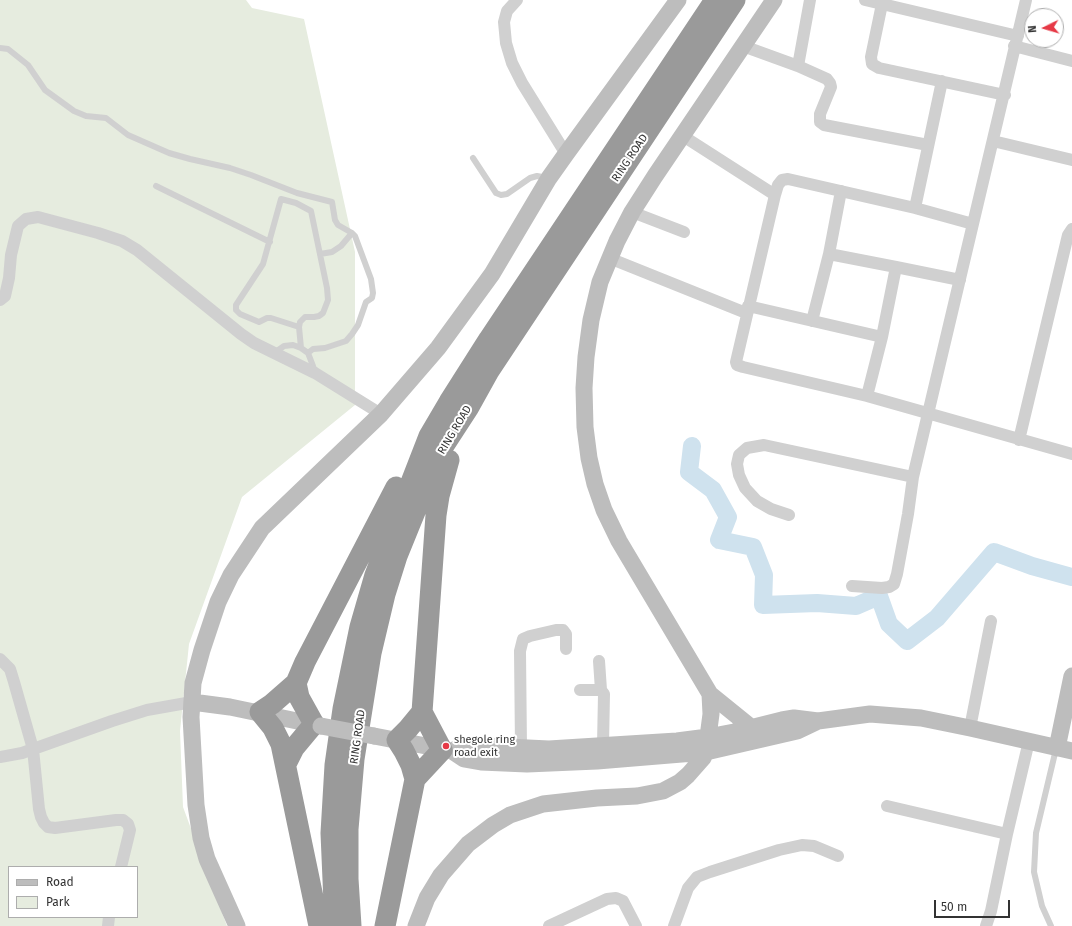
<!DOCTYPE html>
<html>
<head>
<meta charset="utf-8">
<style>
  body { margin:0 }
  #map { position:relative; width:1072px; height:926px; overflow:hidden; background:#fff; font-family:"Fira Sans",sans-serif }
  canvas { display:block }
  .legend { position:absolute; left:8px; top:866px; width:130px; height:52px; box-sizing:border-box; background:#fff; border:1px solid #adadad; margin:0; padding:5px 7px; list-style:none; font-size:12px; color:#333 }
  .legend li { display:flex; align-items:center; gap:8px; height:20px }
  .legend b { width:20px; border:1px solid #adadad }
  .north { position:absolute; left:1024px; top:8px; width:40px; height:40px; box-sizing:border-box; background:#fff; border:1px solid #adadad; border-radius:50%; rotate:265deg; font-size:11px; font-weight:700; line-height:16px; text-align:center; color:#333 }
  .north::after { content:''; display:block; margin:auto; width:14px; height:18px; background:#e63946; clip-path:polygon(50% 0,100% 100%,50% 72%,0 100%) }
  .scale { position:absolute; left:934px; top:900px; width:76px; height:18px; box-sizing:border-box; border:2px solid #333; border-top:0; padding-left:5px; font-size:12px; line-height:14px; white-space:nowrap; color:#333; -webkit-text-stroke:3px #fff; paint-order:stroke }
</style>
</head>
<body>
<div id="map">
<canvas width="1072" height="926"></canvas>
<ul class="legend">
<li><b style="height:5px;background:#bdbdbd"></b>Road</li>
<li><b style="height:11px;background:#e6ecdf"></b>Park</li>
</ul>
<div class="north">N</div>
<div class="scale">50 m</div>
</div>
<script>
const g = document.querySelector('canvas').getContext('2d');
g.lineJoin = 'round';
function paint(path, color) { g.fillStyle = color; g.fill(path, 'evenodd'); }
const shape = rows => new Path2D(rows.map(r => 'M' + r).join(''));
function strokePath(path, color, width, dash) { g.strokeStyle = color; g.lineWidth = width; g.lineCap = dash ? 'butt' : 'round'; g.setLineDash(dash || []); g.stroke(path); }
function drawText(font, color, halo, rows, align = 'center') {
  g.font = font + ' "Fira Sans",sans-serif'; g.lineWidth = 4; g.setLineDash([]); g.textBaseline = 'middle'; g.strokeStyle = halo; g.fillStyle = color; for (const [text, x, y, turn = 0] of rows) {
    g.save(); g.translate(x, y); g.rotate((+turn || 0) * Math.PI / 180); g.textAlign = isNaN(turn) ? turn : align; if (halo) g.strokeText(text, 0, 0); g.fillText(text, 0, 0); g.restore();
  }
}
const green = shape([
  [0,0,246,0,252,8,304,19,355,252,355,405,242,497,189,644,180,731,183,807,227,926,0,926],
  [9,867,137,867,137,917,9,917]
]);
const river = shape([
  [692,446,689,472,713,490,728,517,719,540,753,547,764,575,763,605,817,603,856,606,879,596,889,624,907,641,937,618,994,552,1032,566,1072,577]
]);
const lane = shape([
  [0,48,8,49,28,65,45,90,74,111,86,116,106,118,128,135,169,153,190,159,230,168,251,175,297,193,332,202,335,220,338,225,352,233,355,236,371,279,373,293,372,298,366,302,358,325,352,334,346,341,325,348,313,349,308,353],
  [473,158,496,193,501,195,507,194,530,178,537,176,548,178],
  [156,186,270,242],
  [320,254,332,252,341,246,352,233],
  [299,327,271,318,267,318,259,322,240,314,236,310,236,305,263,264,281,199,296,203,311,211,327,288,328,300,323,313,319,316,314,317,305,317,300,322,299,327,301,348],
  [274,353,284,346,293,345,301,348,308,353,313,366,315,373],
  [1051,926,1042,906,1034,872,1036,833,1056,749]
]);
const street = shape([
  [517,0,507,11,504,22,506,43,512,63,522,83,566,154],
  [810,0,798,66,827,79,830,83,831,87,820,114,820,122,824,125,928,145],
  [865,0,1018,36],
  [882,4,871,57,872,64,879,68,1005,95],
  [743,46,798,66],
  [1014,46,1072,61],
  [683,136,775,195],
  [993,141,1072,160],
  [841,191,829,254,896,267,882,337,867,396],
  [915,208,942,81],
  [632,212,684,232],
  [973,224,915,208,788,179,782,180,778,185,775,195,736,362,737,365,743,367,867,396,1072,454],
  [609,258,746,313],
  [896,267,960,280],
  [0,300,5,296,9,278,11,255,18,226,26,219,38,217,98,233,122,241,137,250,241,334,254,343,315,373,381,414],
  [748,306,882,337],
  [812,321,829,254],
  [1019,440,1068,235,1072,229],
  [789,515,771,509,757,501,745,488,739,475,737,464,739,455,747,448,764,445,913,477],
  [852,586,882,588,889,587,894,584,897,574,908,514,913,477,1026,0],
  [0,659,10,669,14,682,33,749,39,809,41,817,44,823,48,827,55,828,116,820,123,820,128,824,130,830,121,867],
  [599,661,601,690],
  [580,690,601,690,604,694,603,745],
  [970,728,991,621],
  [521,748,520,651,523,639,530,636,556,630,563,630,566,634,566,649],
  [0,757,22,753,112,721,147,710,192,702],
  [887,806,1007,834],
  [108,926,109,917],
  [549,926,607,899,616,898,623,901,636,926],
  [674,926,688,888,697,877,710,872,779,850,802,845,814,846,838,856],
  [986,926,991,911,1007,834,1029,741]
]);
const secondary = shape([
  [710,694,752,728],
  [192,702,230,707,321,726],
  [374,736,452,751,464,759,481,762,527,764,597,761,706,752,797,731,818,721],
  [1057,748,1072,676],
  [452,751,464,745,549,749,677,741,708,737,734,732,782,720,794,718,818,721,870,714,921,718,970,728,1072,751],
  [237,926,207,859,201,838,196,805,191,717,193,683,202,650,218,602,231,575,262,528,381,414,438,348,492,274,549,178,566,154,678,0],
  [416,926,427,898,441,875,468,844,493,825,510,815,543,804,597,798,637,796,663,791,680,782,688,775,703,758,706,752,711,714,710,694,619,541,604,510,595,484,589,458,585,427,584,388,586,357,591,320,600,282,617,241,632,212,655,176,774,0]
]);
const highway = shape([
  [286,764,294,748,314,724,299,697,296,683],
  [415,779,442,750,422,712],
  [319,926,281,744,273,728,260,712,272,704,296,683,305,662,396,487],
  [335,926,331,833,335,765,343,709,360,627,375,575,429,436,449,402,489,339,715,0],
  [351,926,348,879,348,829,354,759,371,653,385,594,397,556,410,524,433,468,443,447,469,407,489,371,735,0],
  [385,926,415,779,411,765,404,751,397,740,408,729,422,712,436,515,439,496,449,460]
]);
const secondaryBridge = shape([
  [321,726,374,736]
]);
const markers = [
  [446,746,4,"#e63946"]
];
const streetNames = [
  ["RING ROAD",630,158,-56],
  ["RING ROAD",455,430,-59],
  ["RING ROAD",358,737,-82]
];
const poiNames = [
  ["shegole ring",454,740],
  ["road exit",454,753]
];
paint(green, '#e6ecdf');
strokePath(river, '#cfe2ee', 18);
strokePath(lane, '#d0d0d0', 6);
strokePath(street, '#d0d0d0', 12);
strokePath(secondary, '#bdbdbd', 17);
strokePath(highway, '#9a9a9a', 21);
strokePath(secondaryBridge, '#bdbdbd', 17);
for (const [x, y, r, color] of markers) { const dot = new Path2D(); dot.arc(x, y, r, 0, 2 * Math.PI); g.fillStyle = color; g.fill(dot); strokePath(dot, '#fff', 1.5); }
drawText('11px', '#333', '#fff', streetNames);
drawText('11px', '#333', '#fff', poiNames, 'left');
</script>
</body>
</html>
